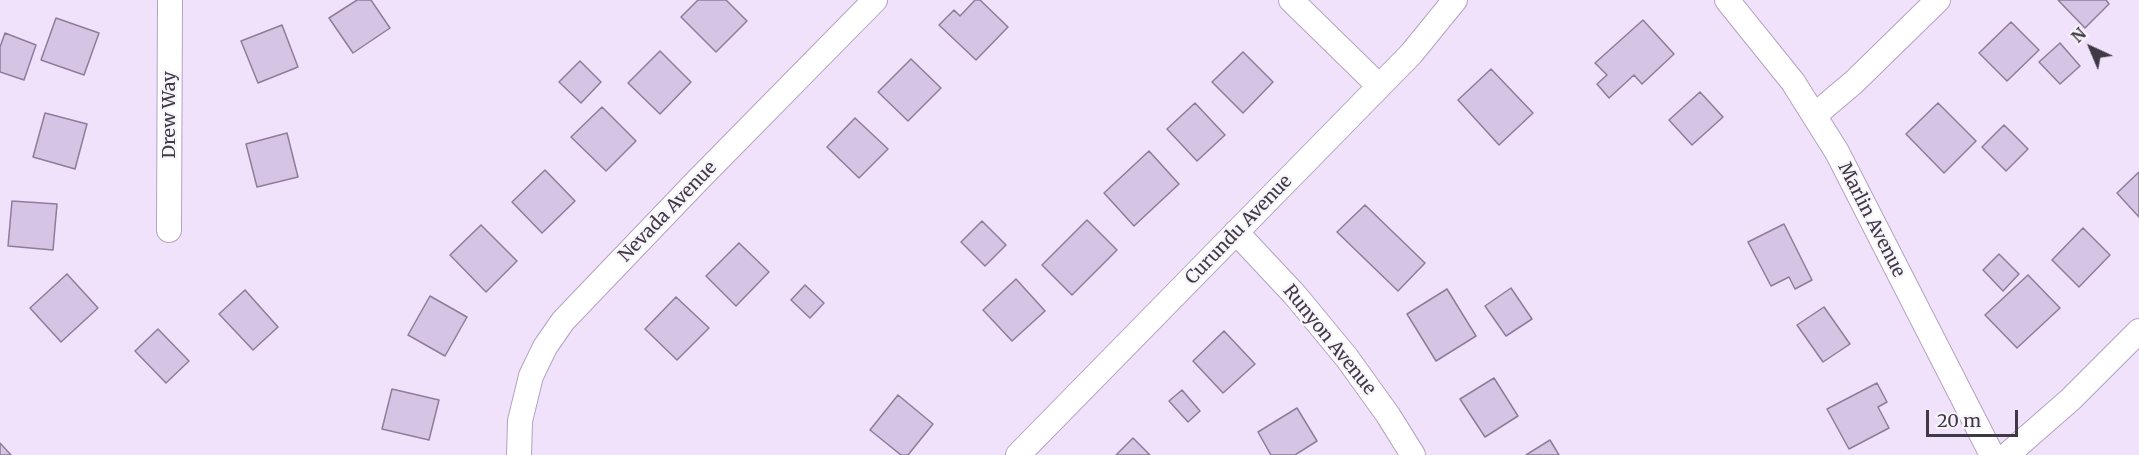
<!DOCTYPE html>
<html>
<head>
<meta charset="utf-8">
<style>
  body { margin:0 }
  #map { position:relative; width:2139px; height:455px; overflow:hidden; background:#f1e2fc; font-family:Merriweather,serif }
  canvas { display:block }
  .north { position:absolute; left:2061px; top:18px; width:60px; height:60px; -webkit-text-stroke:4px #f8f4fb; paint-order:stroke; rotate:316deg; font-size:16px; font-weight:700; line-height:24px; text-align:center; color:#403945 }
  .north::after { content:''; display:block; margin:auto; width:21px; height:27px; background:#403945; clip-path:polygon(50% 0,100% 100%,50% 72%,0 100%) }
  .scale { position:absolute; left:1926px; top:410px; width:92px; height:27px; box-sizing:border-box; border:3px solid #403945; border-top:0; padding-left:8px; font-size:18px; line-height:21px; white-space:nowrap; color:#403945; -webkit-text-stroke:4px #f8f4fb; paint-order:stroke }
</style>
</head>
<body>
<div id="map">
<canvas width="2139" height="455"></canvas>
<div class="north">N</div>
<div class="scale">20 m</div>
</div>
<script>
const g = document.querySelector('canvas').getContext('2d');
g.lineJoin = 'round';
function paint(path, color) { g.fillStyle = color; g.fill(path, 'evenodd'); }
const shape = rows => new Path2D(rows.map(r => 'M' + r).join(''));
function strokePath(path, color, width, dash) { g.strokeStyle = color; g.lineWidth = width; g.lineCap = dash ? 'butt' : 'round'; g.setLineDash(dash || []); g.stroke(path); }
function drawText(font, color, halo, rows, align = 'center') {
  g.font = font + ' Merriweather,serif'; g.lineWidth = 4.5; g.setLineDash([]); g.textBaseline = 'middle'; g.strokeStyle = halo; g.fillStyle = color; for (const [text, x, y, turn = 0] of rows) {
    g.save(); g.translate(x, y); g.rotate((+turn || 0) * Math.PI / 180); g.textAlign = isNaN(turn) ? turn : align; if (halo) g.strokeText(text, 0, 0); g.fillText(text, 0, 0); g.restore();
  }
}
const building = shape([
  [357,0,371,0,390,28,353,53,329,18,357,0],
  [698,0,726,0,747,21,716,52,681,17,698,0],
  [975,0,980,0,1008,27,976,60,939,25,954,10,960,16,975,0],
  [2058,0,2106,0,2109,4,2085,28,2058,0],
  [56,18,99,33,84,75,41,60,56,18],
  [1643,20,1674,54,1642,84,1634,75,1609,98,1597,84,1607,75,1595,63,1643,20],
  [2011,22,2039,50,2007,81,1979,53,2011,22],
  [282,25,298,67,258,83,241,41,282,25],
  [5,33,36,45,24,80,0,72,0,47,5,33],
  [2060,43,2080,66,2060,84,2039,62,2060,43],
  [660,51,691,82,660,114,628,83,660,51],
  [1243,52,1273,82,1243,113,1212,82,1243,52],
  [911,59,941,88,908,121,878,92,911,59],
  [580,61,601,82,581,103,559,82,580,61],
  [1491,69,1533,113,1499,145,1458,100,1491,69],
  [1700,92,1723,117,1692,145,1669,120,1700,92],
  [1195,103,1225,135,1197,161,1167,129,1195,103],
  [1938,103,1976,141,1944,173,1906,134,1938,103],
  [602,107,636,141,606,171,571,137,602,107],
  [45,113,87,124,75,169,33,157,45,113],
  [855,118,888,149,859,178,827,147,855,118],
  [2004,125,2028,149,2006,171,1982,147,2004,125],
  [287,133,298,177,257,187,246,144,287,133],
  [1149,151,1179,184,1134,226,1104,193,1149,151],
  [545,170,575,201,542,233,512,202,545,170],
  [2139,172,2139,217,2117,193,2139,172],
  [12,201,57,204,53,250,8,246,12,201],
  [1365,205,1425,263,1398,291,1337,232,1365,205],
  [1087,220,1117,250,1072,295,1042,265,1087,220],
  [982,221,1006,245,985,266,961,242,982,221],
  [1784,224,1812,280,1795,289,1789,277,1771,286,1748,242,1784,224],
  [481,225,517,261,486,292,450,255,481,225],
  [2083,228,2110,255,2079,287,2052,260,2083,228],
  [739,243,769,272,736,306,706,276,739,243],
  [1999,254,2019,274,2003,291,1983,270,1999,254],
  [67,274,98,308,61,342,30,308,67,274],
  [2028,275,2060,308,2017,348,1985,315,2028,275],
  [1016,279,1045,311,1012,341,983,310,1016,279],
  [805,285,824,303,810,318,791,300,805,285],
  [1511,288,1532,319,1506,336,1485,306,1511,288],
  [1447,289,1476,336,1436,361,1407,314,1447,289],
  [245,290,278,327,253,350,219,314,245,290],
  [430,296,467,317,445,356,408,335,430,296],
  [676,297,709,328,677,360,645,329,676,297],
  [1824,307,1850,344,1823,362,1797,325,1824,307],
  [158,329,189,361,166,383,135,351,158,329],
  [1224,331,1255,364,1223,393,1193,361,1224,331],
  [1494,378,1518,416,1485,437,1460,399,1494,378],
  [1877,383,1887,402,1878,407,1889,428,1849,449,1827,409,1877,383],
  [392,389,439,400,429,440,382,429,392,389],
  [1182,390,1200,411,1188,422,1169,401,1182,390],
  [898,395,933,424,908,455,901,455,870,430,898,395],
  [1297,408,1317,441,1295,455,1271,455,1258,432,1297,408],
  [1133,438,1150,455,1116,455,1133,438],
  [1550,440,1559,455,1526,455,1550,440],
  [0,443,11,455,0,455,0,443]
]);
const minor = shape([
  [1291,0,1379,86],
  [1727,0,1793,82,1837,152,1992,455],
  [1815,115,1854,82,1938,0],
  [169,230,170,0],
  [1236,232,1295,295,1347,358,1388,415,1413,455],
  [519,455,520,421,531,376,545,347,563,321,697,181,875,0],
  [1018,455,1411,54,1455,0],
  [2007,455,2071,399,2139,331]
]);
const streetNames = [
  ["Drew Way",170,115,-90],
  ["Nevada Avenue",668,212,-46],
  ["Marlin Avenue",1871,220,63],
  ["Curundu Avenue",1239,230,-46],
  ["Runyon Avenue",1329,340,51]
];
paint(building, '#d6c4e4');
strokePath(building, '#8d7d9b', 1.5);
strokePath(minor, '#b4a2c0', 26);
strokePath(minor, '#fff', 24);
drawText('18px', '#403945', '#f8f4fb', streetNames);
</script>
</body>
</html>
